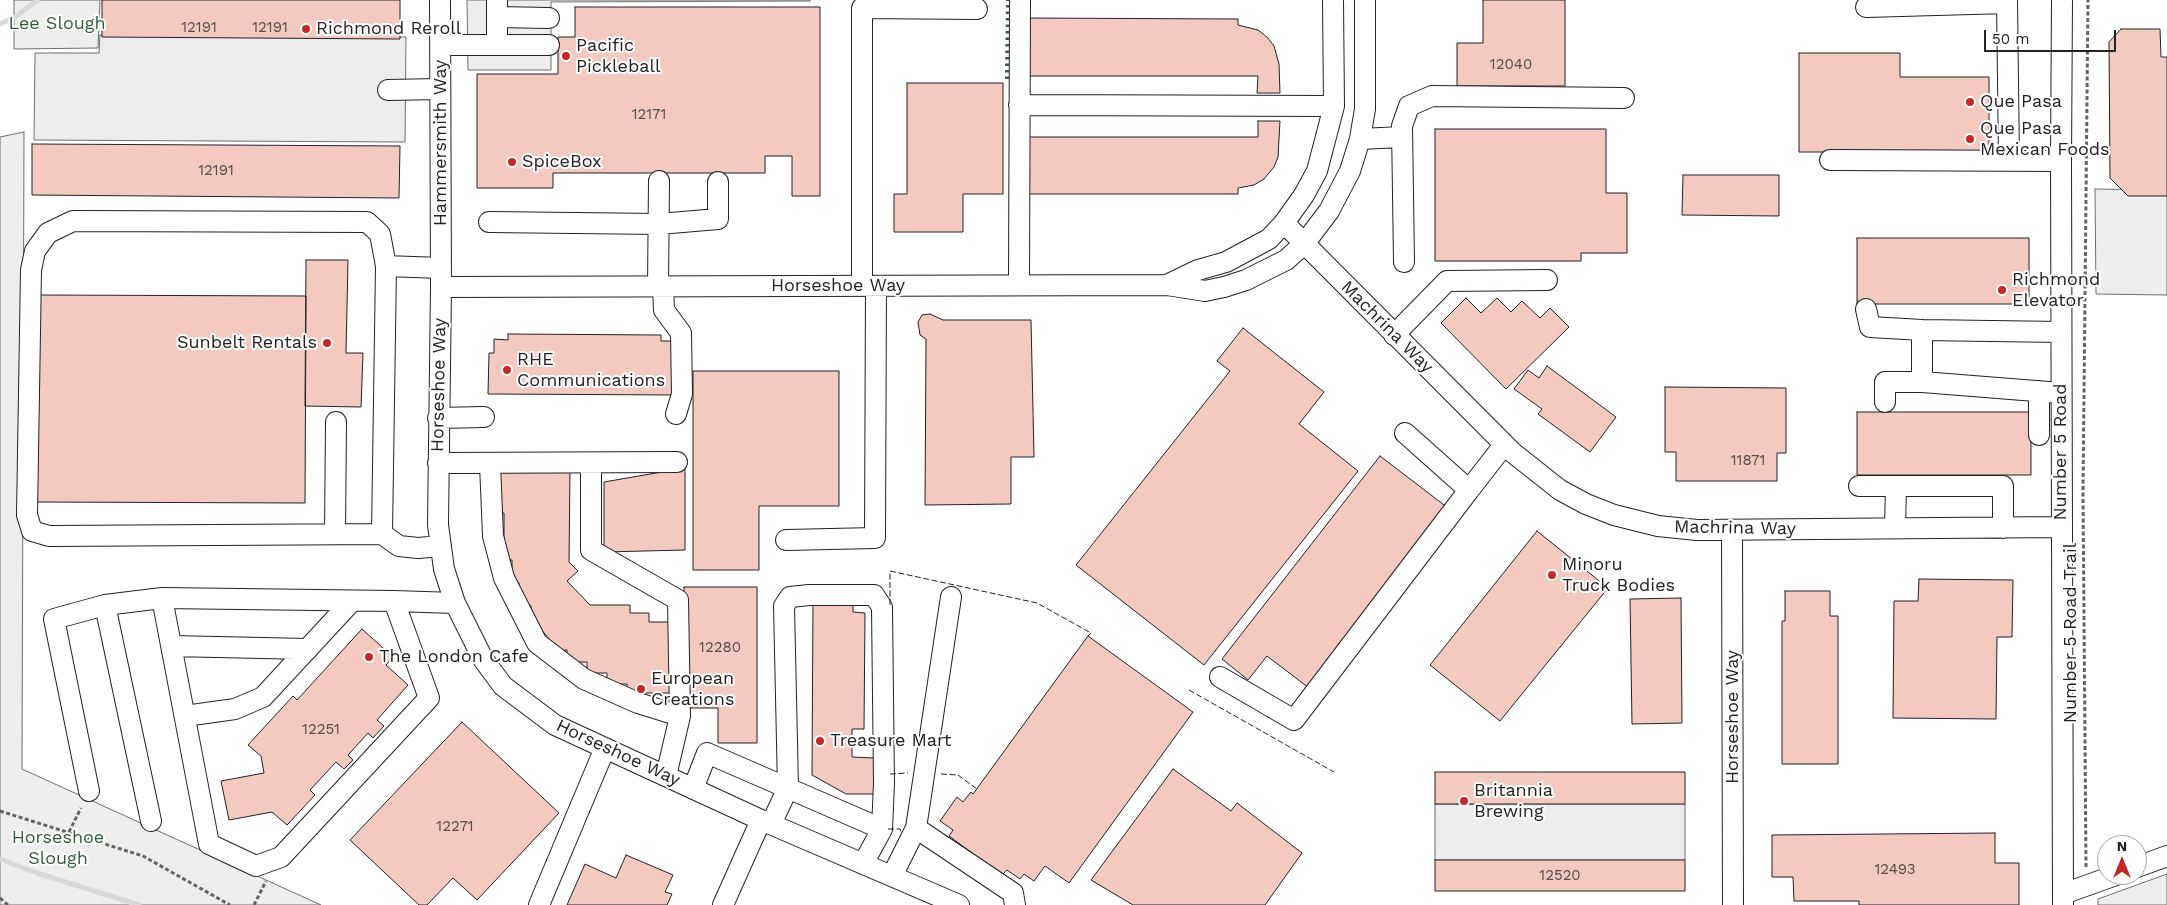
<!DOCTYPE html>
<html>
<head>
<meta charset="utf-8">
<style>
  body { margin:0 }
  #map { position:relative; width:2167px; height:905px; overflow:hidden; background:#fff; font-family:"Work Sans",sans-serif }
  canvas { display:block }
  .north { position:absolute; left:2097px; top:835px; width:50px; height:50px; box-sizing:border-box; background:#fff; border:1px solid #a7a7a7; border-radius:50%; rotate:0deg; font-size:14px; font-weight:700; line-height:20px; text-align:center; color:#222 }
  .north::after { content:''; display:block; margin:auto; width:18px; height:22px; background:#c62828; clip-path:polygon(50% 0,100% 100%,50% 72%,0 100%) }
  .scale { position:absolute; left:1984px; top:30px; width:132px; height:22px; box-sizing:border-box; border:2px solid #222; border-top:0; padding-left:6px; font-size:15px; line-height:18px; white-space:nowrap; color:#222; -webkit-text-stroke:4px #fff; paint-order:stroke }
</style>
</head>
<body>
<div id="map">
<canvas width="2167" height="905"></canvas>
<div class="north">N</div>
<div class="scale">50 m</div>
</div>
<script>
const g = document.querySelector('canvas').getContext('2d');
g.lineJoin = 'round';
function paint(path, color) { g.fillStyle = color; g.fill(path, 'evenodd'); }
const shape = rows => new Path2D(rows.map(r => 'M' + r).join(''));
function strokePath(path, color, width, dash) { g.strokeStyle = color; g.lineWidth = width; g.lineCap = dash ? 'butt' : 'round'; g.setLineDash(dash || []); g.stroke(path); }
function drawText(font, color, halo, rows, align = 'center') {
  g.font = font + ' "Work Sans",sans-serif'; g.lineWidth = 4; g.setLineDash([]); g.textBaseline = 'middle'; g.strokeStyle = halo; g.fillStyle = color; for (const [text, x, y, turn = 0] of rows) {
    g.save(); g.translate(x, y); g.rotate((+turn || 0) * Math.PI / 180); g.textAlign = isNaN(turn) ? turn : align; if (halo) g.strokeText(text, 0, 0); g.fillText(text, 0, 0); g.restore();
  }
}
const green = shape([
  [14,0,100,0,98,48,14,49,14,0],
  [24,132,22,769,321,905,0,905,0,137,24,132],
  [2095,189,2167,190,2167,295,2096,294,2095,189],
  [2167,874,2167,905,2098,905,2098,899,2167,874]
]);
const parking = shape([
  [467,0,810,0,810,1,551,2,551,70,468,70,467,0],
  [100,35,406,37,405,142,34,140,35,53,99,53,100,35],
  [1435,804,1685,804,1685,860,1435,860,1435,804]
]);
const stream = shape([
  [0,24,15,17,38,0],
  [0,859,37,873,139,905]
]);
const building = shape([
  [102,0,400,0,400,39,102,37,102,0],
  [1483,0,1565,0,1565,86,1457,86,1457,43,1483,43,1483,0],
  [575,7,820,7,820,196,792,196,792,156,765,156,765,173,553,173,553,188,477,188,477,74,558,74,558,37,575,37,575,7],
  [1026,18,1238,19,1238,25,1258,30,1267,37,1274,46,1279,64,1280,93,1257,93,1258,76,1026,76,1026,18],
  [2121,29,2160,29,2161,57,2167,57,2167,196,2128,196,2110,178,2109,42,2121,29],
  [1799,53,1900,53,1900,77,1989,77,1989,152,1799,152,1799,53],
  [907,83,1003,83,1003,194,963,194,963,232,894,232,894,194,907,194,907,83],
  [1258,121,1280,121,1278,157,1274,167,1264,179,1254,185,1238,188,1238,194,1026,194,1026,137,1258,137,1258,121],
  [1435,129,1606,129,1606,193,1627,193,1627,253,1581,253,1581,261,1435,261,1435,129],
  [32,144,400,146,399,198,32,195,32,144],
  [1683,175,1779,175,1779,216,1682,215,1683,175],
  [1857,238,2029,238,2029,304,1857,304,1857,238],
  [306,260,348,260,346,353,363,353,361,407,305,406,306,260],
  [36,295,306,296,305,503,35,502,36,295],
  [1466,298,1481,313,1497,298,1511,312,1522,301,1540,318,1550,308,1569,327,1506,389,1441,323,1466,298],
  [930,314,943,320,1031,320,1034,457,1011,457,1011,504,925,505,926,339,920,335,918,322,922,315,930,314],
  [1243,328,1324,392,1299,424,1358,471,1204,665,1076,565,1230,371,1217,361,1243,328],
  [508,334,661,335,661,341,675,341,678,395,488,394,489,353,494,353,494,339,508,340,508,334],
  [1547,366,1616,417,1590,452,1538,414,1542,409,1514,389,1528,370,1539,378,1547,366],
  [693,371,839,371,839,506,759,506,759,570,693,570,693,371],
  [1665,387,1786,388,1786,453,1777,453,1777,481,1676,481,1676,452,1665,452,1665,387],
  [1857,412,2031,412,2031,475,1857,475,1857,412],
  [1380,456,1448,508,1309,688,1267,656,1248,680,1222,659,1380,456],
  [496,468,570,469,569,562,578,571,567,581,590,605,630,605,630,613,649,613,649,622,672,622,672,693,627,693,627,684,607,684,607,673,587,673,587,662,567,662,567,650,558,650,531,617,531,606,519,595,519,583,512,583,512,560,504,560,504,513,496,513,496,468],
  [685,468,685,550,604,552,604,482,685,468],
  [1537,531,1608,588,1500,721,1430,665,1537,531],
  [1919,579,2013,580,2012,637,1997,637,1996,719,1893,718,1894,601,1918,601,1919,579],
  [684,587,757,587,757,743,718,743,718,708,684,708,684,587],
  [1785,591,1830,591,1830,616,1838,616,1838,764,1782,764,1782,621,1785,621,1785,591],
  [813,598,853,598,853,612,865,613,864,729,852,729,852,757,875,758,874,794,846,794,812,775,813,598],
  [1681,598,1682,723,1632,724,1630,599,1681,598],
  [362,629,393,657,386,665,408,685,377,720,384,726,373,738,368,733,348,755,353,760,344,769,336,762,310,790,315,795,287,825,272,812,229,820,221,781,264,773,261,756,248,745,293,696,297,700,362,629],
  [1088,636,1193,712,1069,883,1045,866,1034,881,1024,874,1020,879,1007,870,1002,875,949,836,953,830,940,821,957,797,963,802,971,792,973,794,1088,636],
  [462,722,559,813,477,900,453,878,427,905,419,905,350,840,462,722],
  [1173,769,1231,811,1237,803,1302,853,1265,905,1133,905,1091,880,1173,769],
  [1435,772,1685,772,1685,804,1435,804,1435,772],
  [1995,833,1995,863,2019,863,2019,905,1859,905,1859,901,1794,901,1793,877,1772,877,1772,835,1995,833],
  [626,855,673,875,665,892,672,894,667,905,567,905,585,864,616,878,626,855],
  [1435,860,1685,860,1685,891,1435,891,1435,860]
]);
const path = shape([
  [0,811,143,856,230,905],
  [69,832,81,808],
  [2086,867,2083,493,2088,0],
  [0,898,8,905],
  [254,905,266,881]
]);
const minor = shape([
  [440,0,441,287,438,525,444,569,455,603,483,659,503,686,555,725,761,820,959,905],
  [2007,0,2009,161],
  [2062,0,2061,161,2063,905],
  [1866,7,2007,3],
  [497,17,549,18],
  [441,45,497,45,497,0],
  [497,45,549,45],
  [388,90,440,89],
  [1019,105,1334,106],
  [1360,139,1402,137],
  [1830,160,2061,161],
  [489,222,659,224,718,219,718,182],
  [1284,223,1512,452,1560,490,1586,504,1614,515,1658,526,1697,530,2061,527],
  [1404,262,1402,126,1409,106,1432,96,1624,98],
  [1019,285,1020,0],
  [1167,285,1198,270,1226,262,1269,239,1284,223,1304,195,1317,171,1334,106,1333,0],
  [658,286,659,181],
  [663,286,664,310,681,333,682,394,676,414],
  [862,286,862,8,977,9],
  [441,287,1167,285,1205,291,1224,287,1246,280,1286,260,1304,244,1329,211,1350,171,1360,139,1365,109,1365,0],
  [1866,309,1870,327,1922,330],
  [1394,335,1447,281,1547,280],
  [1922,382,2061,393],
  [2039,391,2039,435],
  [1885,402,1885,382,1922,382,1922,330,2061,332],
  [438,418,484,417],
  [1405,433,1469,490,1504,445],
  [438,463,677,462],
  [591,463,591,550,678,600,680,716,666,776],
  [490,464,493,536,504,578,537,643,584,679,638,703,680,716],
  [1859,486,1896,486,1895,528],
  [1896,486,2003,486,2003,528],
  [1732,530,1733,905],
  [335,534,336,422],
  [382,534,386,266],
  [786,540,875,538,876,286],
  [441,546,418,548,399,546,382,534,49,536,32,531,27,515,31,270,35,251,48,233,73,221,367,222,380,234,386,266,441,268],
  [394,601,429,698,281,857,256,866,209,844,162,598,394,601,455,603],
  [171,646,308,649],
  [1220,677,1294,720,1469,490],
  [185,716,235,709,263,697,352,601],
  [693,789,707,753,882,829],
  [89,791,54,619,105,605],
  [151,821,105,605,162,598],
  [771,824,788,788,784,606,790,597,809,595,874,595,882,607,884,783,882,829,863,864],
  [916,828,1013,893,1015,905],
  [2137,867,2167,856],
  [892,876,916,828,951,597],
  [2063,894,2116,875],
  [539,905,605,748],
  [723,905,761,820]
]);
const hedge = shape([
  [1007,79,1008,0]
]);
const fence = shape([
  [890,605,890,571,1037,603,1091,633,1088,636],
  [1189,690,1334,772],
  [890,774,908,773],
  [941,774,958,775,977,789],
  [888,829,900,829,901,832]
]);
const markers = [
  [306,29,5,"#c62828"],
  [566,56,5,"#c62828"],
  [1970,102,5,"#c62828"],
  [1970,139,5,"#c62828"],
  [512,162,5,"#c62828"],
  [2002,290,5,"#c62828"],
  [327,343,5,"#c62828"],
  [507,370,5,"#c62828"],
  [1552,575,5,"#c62828"],
  [369,657,5,"#c62828"],
  [641,689,5,"#c62828"],
  [820,741,5,"#c62828"],
  [1464,801,5,"#c62828"]
];
const numberNames = [
  ["12191",199,28],
  ["12191",270,28],
  ["12040",1511,65],
  ["12171",649,115],
  ["12191",216,171],
  ["11871",1748,461],
  ["12280",720,648],
  ["12251",321,730],
  ["12271",455,827],
  ["12493",1895,870],
  ["12520",1560,876]
];
const parkNames = [
  ["Lee Slough",57,24],
  ["Horseshoe",58,838],
  ["Slough",58,859]
];
const poiNames = [
  ["Richmond Reroll",316,29],
  ["Pacific",576,46],
  ["Pickleball",576,67],
  ["Que Pasa",1980,102],
  ["Que Pasa",1980,129],
  ["Mexican Foods",1980,150],
  ["SpiceBox",522,162],
  ["Richmond",2012,280],
  ["Elevator",2012,301],
  ["Sunbelt Rentals",317,343,"right"],
  ["RHE",517,360],
  ["Communications",517,381],
  ["Minoru",1562,565],
  ["Truck Bodies",1562,586],
  ["The London Cafe",379,657],
  ["European",651,679],
  ["Creations",651,700],
  ["Treasure Mart",830,741],
  ["Britannia",1474,791],
  ["Brewing",1474,812]
];
const streetNames = [
  ["Hammersmith Way",441,143,-90],
  ["Horseshoe Way",838,286],
  ["Machrina Way",1387,327,45],
  ["Horseshoe Way",439,385,-89],
  ["Number 5 Road",2061,452,-90],
  ["Machrina Way",1735,528,1],
  ["Number 5 Road Trail",2071,633,-90],
  ["Horseshoe Way",1733,717,-90],
  ["Horseshoe Way",618,753,25]
];
paint(green, '#eee');
strokePath(green, '#6f6f6f', 1);
paint(parking, '#ededed');
strokePath(parking, '#6f6f6f', 1);
strokePath(stream, '#d9d9d9', 5);
paint(building, '#f3c9c0');
strokePath(building, '#222', 1);
strokePath(minor, '#222', 22);
strokePath(path, '#646464', 3, [4, 2.5]);
strokePath(minor, '#fff', 20);
strokePath(hedge, '#2f5e38', 4, [2.5, 4]);
strokePath(fence, '#222', 1, [6, 2.5]);
for (const [x, y, r, color] of markers) { const dot = new Path2D(); dot.arc(x, y, r, 0, 2 * Math.PI); g.fillStyle = color; g.fill(dot); strokePath(dot, '#fff', 2); }
drawText('15px', '#564c4a', null, numberNames);
drawText('18px', '#2f5e38', '#fff', parkNames);
drawText('18px', '#222', '#fff', poiNames, 'left');
drawText('18px', '#222', '#fff', streetNames);
</script>
</body>
</html>
